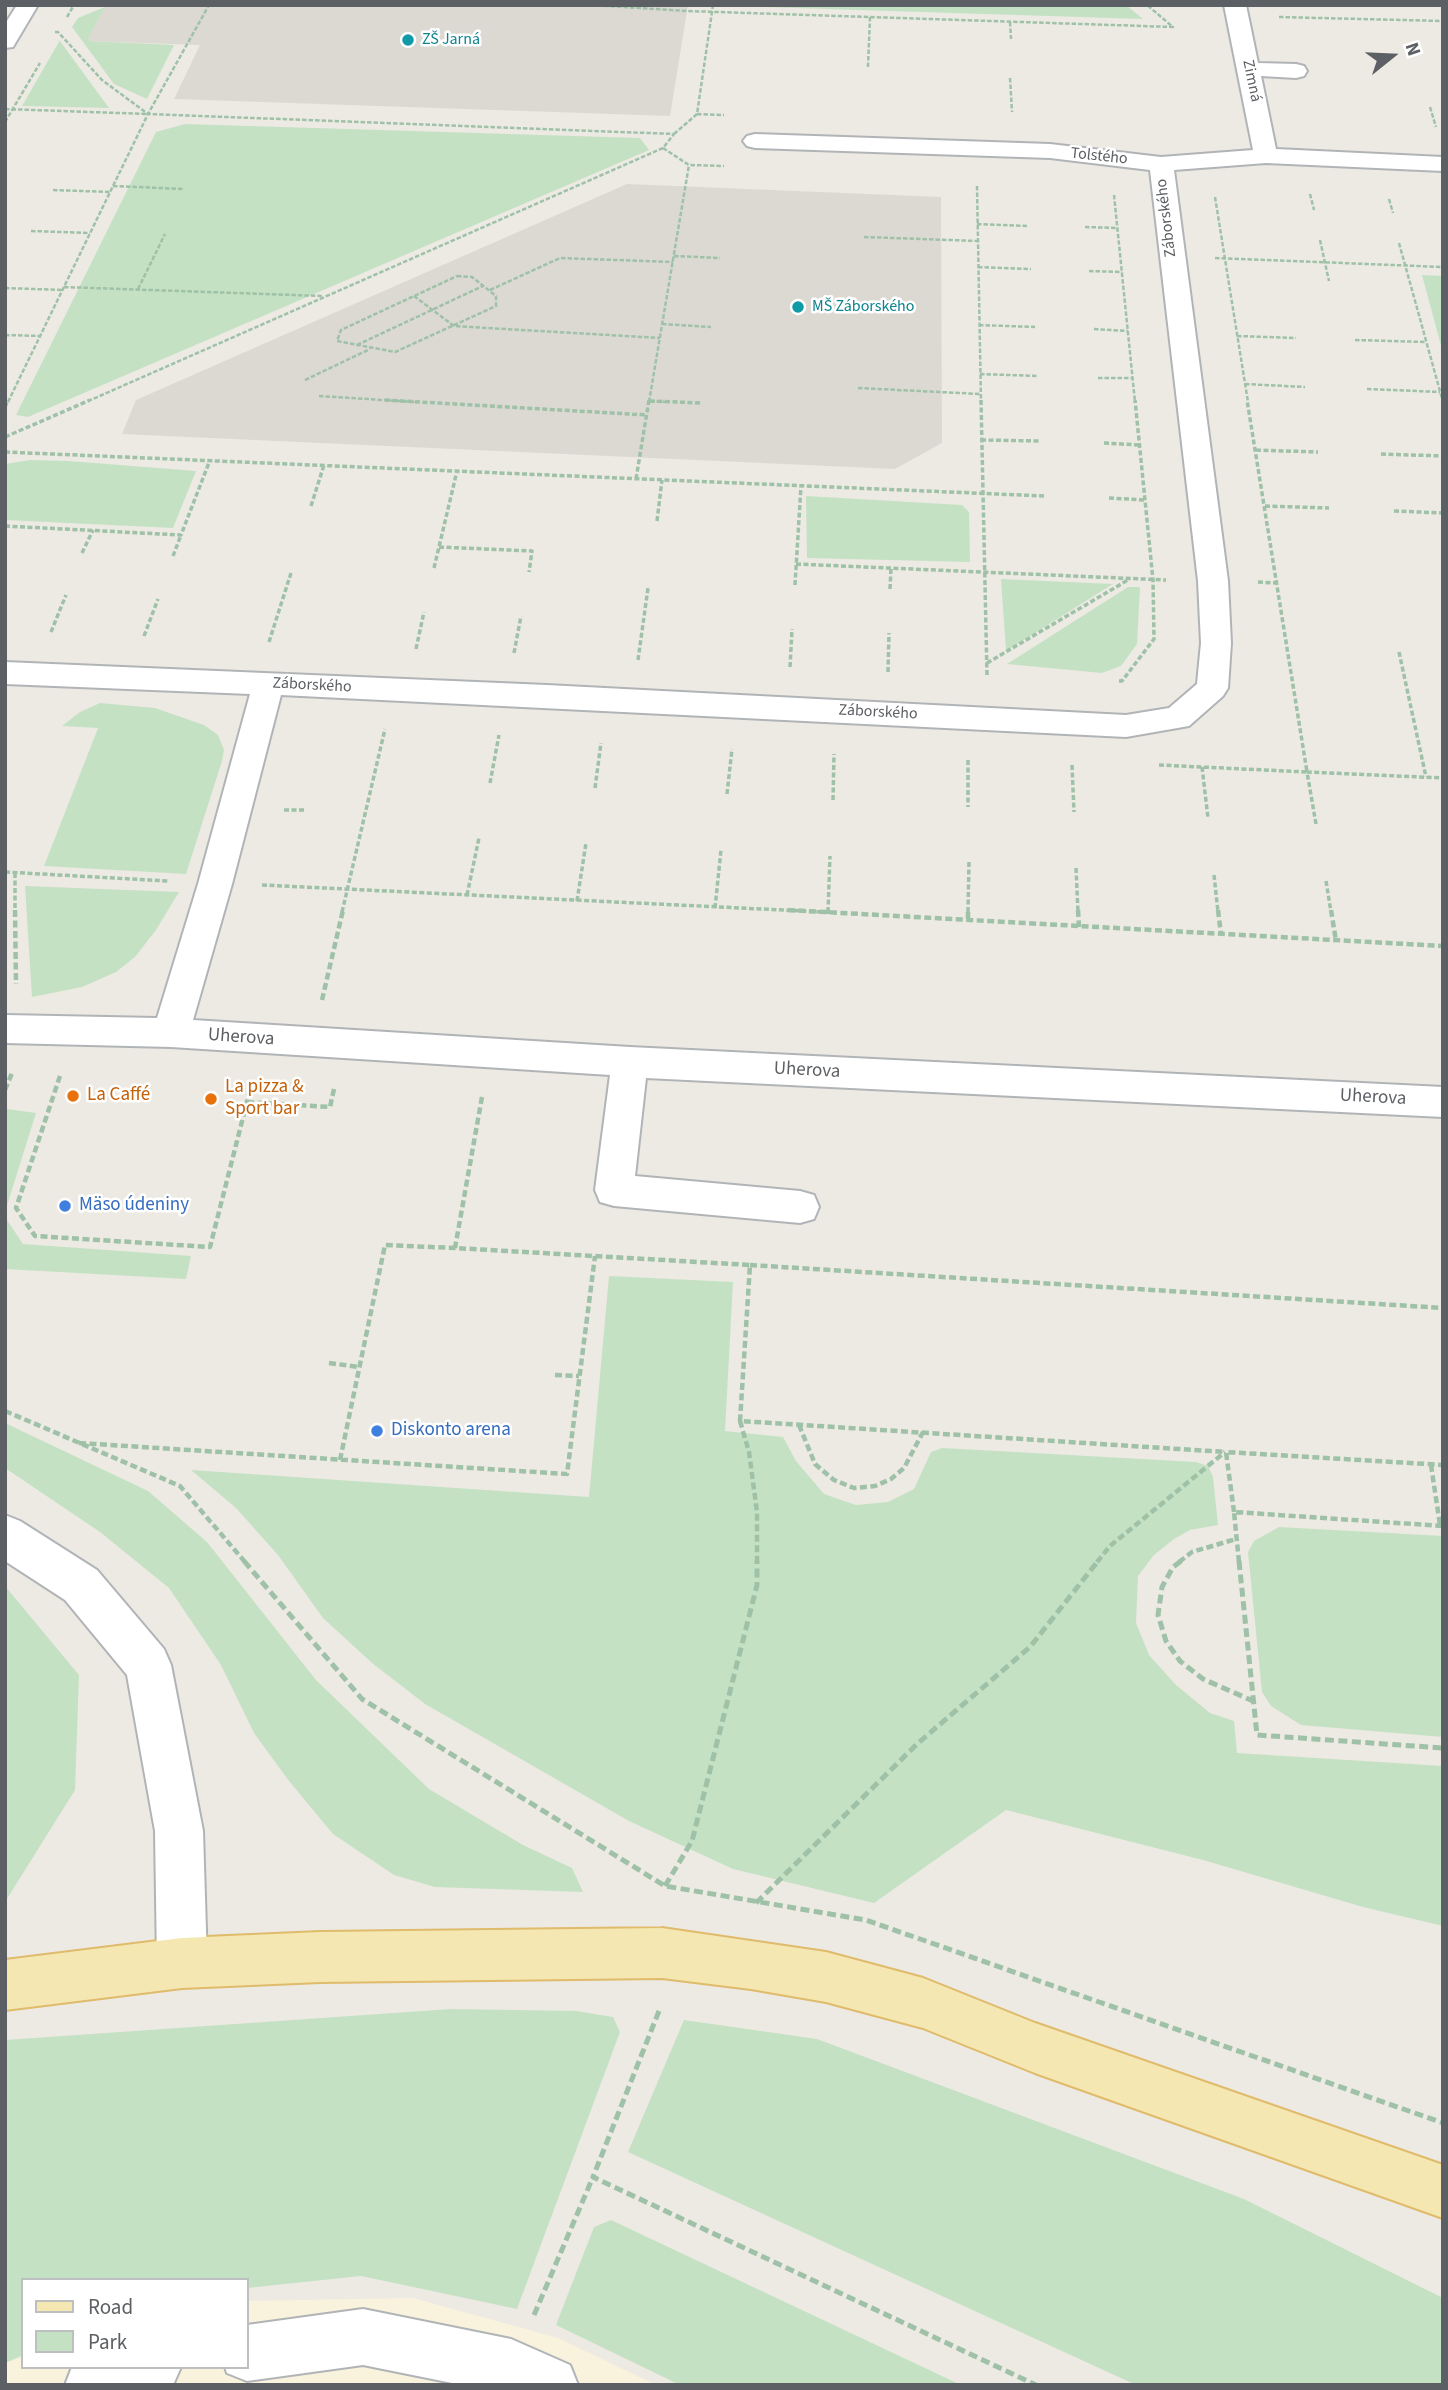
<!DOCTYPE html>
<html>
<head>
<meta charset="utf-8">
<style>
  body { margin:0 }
  #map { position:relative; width:1448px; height:2390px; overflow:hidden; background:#edeae4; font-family:"Source Sans 3",sans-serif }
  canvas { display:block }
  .frame { position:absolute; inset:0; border:7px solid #5c5f63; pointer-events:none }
  .legend { position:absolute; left:21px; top:2278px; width:228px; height:91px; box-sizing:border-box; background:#fff; border:2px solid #bebfc1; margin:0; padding:9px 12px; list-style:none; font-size:21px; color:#5c5f63 }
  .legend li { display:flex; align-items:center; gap:14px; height:35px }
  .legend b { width:35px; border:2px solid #bebfc1 }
  .north { position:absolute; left:1357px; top:21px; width:70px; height:70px; -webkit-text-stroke:5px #fff; paint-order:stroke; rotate:72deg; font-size:19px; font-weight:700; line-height:28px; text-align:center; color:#5c5f63 }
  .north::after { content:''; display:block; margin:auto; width:24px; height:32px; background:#5c5f63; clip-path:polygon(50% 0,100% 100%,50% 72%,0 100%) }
</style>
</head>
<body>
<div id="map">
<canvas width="1448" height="2390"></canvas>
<div class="frame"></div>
<ul class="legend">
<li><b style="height:9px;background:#f4e7b2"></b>Road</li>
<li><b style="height:19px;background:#c5e1c4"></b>Park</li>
</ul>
<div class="north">N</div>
</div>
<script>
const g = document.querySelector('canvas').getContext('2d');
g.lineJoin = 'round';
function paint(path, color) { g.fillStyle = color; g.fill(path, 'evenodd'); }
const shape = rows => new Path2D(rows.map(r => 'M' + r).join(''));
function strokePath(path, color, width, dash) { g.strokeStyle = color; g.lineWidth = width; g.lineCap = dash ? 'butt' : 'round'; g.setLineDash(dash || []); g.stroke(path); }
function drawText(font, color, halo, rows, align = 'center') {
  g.font = font + ' "Source Sans 3",sans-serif'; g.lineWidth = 5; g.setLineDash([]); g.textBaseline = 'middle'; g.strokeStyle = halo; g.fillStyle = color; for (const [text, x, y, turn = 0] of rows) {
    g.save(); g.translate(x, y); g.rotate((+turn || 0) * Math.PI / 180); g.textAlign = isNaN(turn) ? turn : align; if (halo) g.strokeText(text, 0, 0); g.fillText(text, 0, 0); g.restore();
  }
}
const commercial = shape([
  [413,2298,558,2338,656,2385,5,2385,5,2363,23,2357,23,2367,247,2367,247,2301]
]);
const education = shape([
  [106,5,688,5,670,116,174,99,200,45,86,41],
  [627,184,941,197,942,443,895,469,122,434,136,400]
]);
const green = shape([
  [1126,5,1143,19,732,6,732,5],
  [105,7,88,38,89,41,174,45,147,99,114,84,72,27,78,18],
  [60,40,60,41,109,108,22,106],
  [185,124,640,138,649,150,28,417,16,415,156,132],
  [1422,275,1443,276,1443,353],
  [30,460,69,461,196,471,173,528,5,520,5,464],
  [806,496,962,505,969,512,970,562,807,558],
  [1001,579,1113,584,1006,651],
  [1128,587,1140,587,1137,644,1121,666,1102,673,1007,664],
  [100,703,155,708,204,725,218,735,224,750,222,761,186,874,44,866,98,728,62,726,80,712],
  [25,886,179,892,156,930,135,957,116,972,82,987,32,997],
  [7,1109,36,1113,5,1212,5,1114],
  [5,1217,23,1244,191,1256,186,1279,5,1269],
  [609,1276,733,1282,725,1431,783,1437,796,1461,824,1494,856,1505,888,1502,914,1489,931,1452,942,1448,1196,1462,1208,1466,1213,1477,1218,1525,1190,1530,1174,1539,1154,1555,1138,1576,1136,1623,1149,1655,1176,1685,1210,1713,1234,1721,1237,1753,1443,1766,1443,1926,1363,1907,1203,1860,1006,1810,874,1903,733,1869,629,1821,425,1704,372,1663,323,1618,278,1555,236,1508,191,1470,589,1497],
  [5,1423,148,1491,207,1542,316,1680,429,1789,523,1845,572,1868,583,1892,435,1887,394,1875,333,1834,289,1781,254,1733,221,1665,169,1588,100,1532,5,1468],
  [1279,1527,1443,1536,1443,1737,1301,1725,1271,1706,1262,1692,1248,1552,1254,1541],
  [5,1586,79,1675,75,1790,5,1902],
  [451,2009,576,2011,613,2017,620,2032,517,2309,361,2276,247,2288,247,2280,23,2280,23,2355,5,2363,5,2040],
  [684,2020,817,2039,1244,2199,1443,2298,1443,2385,1136,2385,628,2152],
  [611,2220,961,2385,680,2385,556,2325,594,2227]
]);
const pathFar3 = shape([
  [591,5,687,11,1173,27,1147,5],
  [67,17,74,5],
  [1279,17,1443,21],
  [1010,22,1011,39],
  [55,32,58,32,102,80,148,114,674,134,663,148,86,402],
  [868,67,870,17],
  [1010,78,1012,112],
  [1430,107,1436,127],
  [5,109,147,114],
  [697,114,724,115],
  [5,122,40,63],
  [674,134,697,114,713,5],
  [663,148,689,165,724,166],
  [113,186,184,189],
  [977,186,981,402],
  [53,190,110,192],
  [1310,194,1314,210],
  [1114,195,1135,402],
  [1215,197,1248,402],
  [1389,199,1393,213],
  [977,224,1029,226],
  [1085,227,1117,228],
  [31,231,90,233],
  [864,237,978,241],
  [1320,240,1329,281],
  [1399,243,1443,402],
  [674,256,720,258],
  [1215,258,1443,267],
  [978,267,1031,269],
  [1089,271,1122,272],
  [457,276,472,277,496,296,496,306,395,352,337,341,341,330,457,276],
  [64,287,322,296],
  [5,288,62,290],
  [138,289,165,234],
  [490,290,560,258,673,262],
  [414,296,454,326,660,338],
  [662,324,711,327],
  [979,325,1035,327],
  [1094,329,1128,331],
  [5,335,40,336],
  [1237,336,1296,338],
  [1355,340,1426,342],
  [357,345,483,286],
  [980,374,1037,376],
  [1098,378,1132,378],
  [305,380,370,349],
  [1245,384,1305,387],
  [858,388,980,394],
  [1367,389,1440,392],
  [319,396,415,402],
  [650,401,665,402],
  [8,402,148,114,209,5],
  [649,402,689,165]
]);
const pathFar2 = shape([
  [385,400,647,415],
  [981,400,987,676],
  [650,401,702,403],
  [5,407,8,400],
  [5,437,90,400],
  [981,440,1041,441],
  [1104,443,1139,445],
  [1256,450,1318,452],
  [5,452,1044,496],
  [1381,454,1443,456],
  [636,479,649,400],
  [1109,498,1145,500],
  [311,506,324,465],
  [1265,506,1329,508],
  [1394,511,1443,513],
  [657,521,662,480],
  [5,526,181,535,210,460],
  [439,547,532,551,529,572],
  [82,553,93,530],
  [173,556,181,535],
  [796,564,1166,580],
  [434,568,457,471],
  [1258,582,1277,583],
  [795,585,801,486],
  [890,589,891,568],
  [51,632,66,595],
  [144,636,158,599],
  [269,642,291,573],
  [416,649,424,612],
  [1399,652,1426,777],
  [514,653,521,616],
  [638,660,648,588],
  [987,663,1128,580],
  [790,667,792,629],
  [888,672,889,633],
  [1119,681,1122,681,1154,639,1153,580,1135,400],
  [968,760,968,807],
  [1072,765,1074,812],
  [1159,765,1307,772,1247,400],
  [1202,767,1208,818],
  [490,783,499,735],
  [595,788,601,743],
  [727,794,732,749],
  [833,800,834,754],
  [284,810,304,810],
  [1316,824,1307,772,1443,778],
  [1076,868,1078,912],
  [5,872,168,881],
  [15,873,15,912],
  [1214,875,1218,912],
  [1326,881,1331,912],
  [262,885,824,912],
  [467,895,479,838],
  [577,901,586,843],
  [715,908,721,850],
  [342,912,385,729],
  [828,912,830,856],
  [968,912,969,862]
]);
const pathFar1 = shape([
  [15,910,16,984],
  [788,910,1443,946],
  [1078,910,1079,927],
  [1218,910,1221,934],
  [1331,910,1336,941],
  [828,914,828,910],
  [968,919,968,910],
  [322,1000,343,910],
  [60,1076,16,1208,35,1236,210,1247,252,1082],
  [5,1090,12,1073],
  [482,1097,455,1248,750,1265,740,1421,1226,1452],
  [247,1102,330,1107,334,1089],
  [750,1265,1443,1308],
  [329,1363,359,1367],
  [555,1375,579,1376],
  [5,1411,180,1486,245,1562],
  [740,1421,749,1452,757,1512,757,1562],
  [799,1425,815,1464,834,1480,854,1488,875,1486,891,1479,904,1468,923,1432],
  [79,1443,567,1474,595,1256],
  [340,1460,385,1245,455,1248],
  [1431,1465,1440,1525],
  [1234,1512,1226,1452,1443,1465],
  [1097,1562,1110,1546,1225,1452],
  [1179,1562,1192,1552,1236,1539],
  [1239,1562,1234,1512,1443,1526]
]);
const path = shape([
  [244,1561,362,1699,665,1886,866,1920,1443,2123],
  [1181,1561,1173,1567,1162,1587,1158,1615,1166,1641,1180,1661,1203,1679,1253,1701],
  [1239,1561,1257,1735,1443,1748],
  [665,1886,692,1841,757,1585,757,1561],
  [756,1903,917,1744,1030,1647,1098,1561],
  [659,2011,593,2177,1036,2385],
  [534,2315,593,2177]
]);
const minor = shape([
  [17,5,38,5,13,47,5,48,5,24,17,5],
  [1224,5,1246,5,1258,63,1296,64,1304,66,1307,71,1304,76,1296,78,1261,76,1276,149,1443,157,1443,171,1266,163,1174,170,1228,581,1231,643,1228,688,1223,696,1189,726,1126,737,281,695,232,884,193,1020,630,1047,1443,1087,1443,1117,646,1078,635,1176,800,1191,814,1195,819,1207,814,1219,800,1223,614,1206,600,1202,595,1190,610,1075,171,1047,5,1043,5,1015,157,1018,198,884,250,694,5,684,5,662,547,685,1126,715,1169,708,1197,684,1201,643,1198,581,1150,170,1050,158,755,148,747,146,743,141,747,136,755,134,1050,144,1161,157,1253,150,1224,5],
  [5,1515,20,1521,97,1570,164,1649,171,1665,203,1831,207,1963,200,1981,182,1988,164,1981,157,1963,155,1831,127,1675,65,1600,5,1561,5,1515],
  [363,2309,511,2339,570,2365,578,2385,462,2385,363,2365,247,2381,227,2373,225,2367,247,2367,247,2325,363,2309],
  [72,2367,181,2367,173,2385,65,2385,72,2367]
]);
const major = shape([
  [662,1928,826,1952,923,1978,1035,2023,1443,2165,1443,2218,1035,2073,923,2028,826,2002,751,1989,662,1978,320,1982,182,1988,5,2010,5,1960,182,1938,320,1932,662,1928]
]);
const markers = [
  [408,40,7,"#0f9aa8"],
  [798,307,7,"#0f9aa8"],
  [73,1096,7,"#e8710a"],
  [211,1099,7,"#e8710a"],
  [65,1206,7,"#3f7fe0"],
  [377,1431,7,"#3f7fe0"]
];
const farCulturenames = [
  ["ZŠ Jarná",422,40],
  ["MŠ Záborského",812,307]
];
const farStreetnames = [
  ["Zimná",1251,81,78],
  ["Tolstého",1099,157,6],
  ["Záborského",1167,218,-97],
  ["Záborského",312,686,3],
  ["Záborského",878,713,3]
];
const streetNames = [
  ["Uherova",241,1038,4],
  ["Uherova",807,1071,3],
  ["Uherova",1373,1098,3]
];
const foodNames = [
  ["La pizza &",225,1088],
  ["Sport bar",225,1110],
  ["La Caffé",87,1096]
];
const shopNames = [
  ["Mäso údeniny",79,1206],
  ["Diskonto arena",391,1431]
];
paint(commercial, '#f9f2dd');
paint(education, '#dcd9d3');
paint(green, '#c5e1c4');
strokePath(minor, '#b1b4b7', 4);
strokePath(major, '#dfbb6b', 4);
strokePath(pathFar3, '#9ec1a7', 2.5, [4.5, 2]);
strokePath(pathFar2, '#9ec1a7', 3.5, [5, 2.5]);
strokePath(pathFar1, '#9ec1a7', 4.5, [7, 3.5]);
strokePath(path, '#9ec1a7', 5, [9, 4.5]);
paint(minor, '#fff');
paint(major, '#f4e7b2');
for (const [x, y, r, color] of markers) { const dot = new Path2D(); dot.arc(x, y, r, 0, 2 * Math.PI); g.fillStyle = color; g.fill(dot); strokePath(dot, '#fff', 2.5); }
drawText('16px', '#0d838f', '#fff', farCulturenames, 'left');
drawText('16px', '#5c5f63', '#fff', farStreetnames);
drawText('19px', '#5c5f63', '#fff', streetNames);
drawText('19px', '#c56008', '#fff', foodNames, 'left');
drawText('19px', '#366cbe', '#fff', shopNames, 'left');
</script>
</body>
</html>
